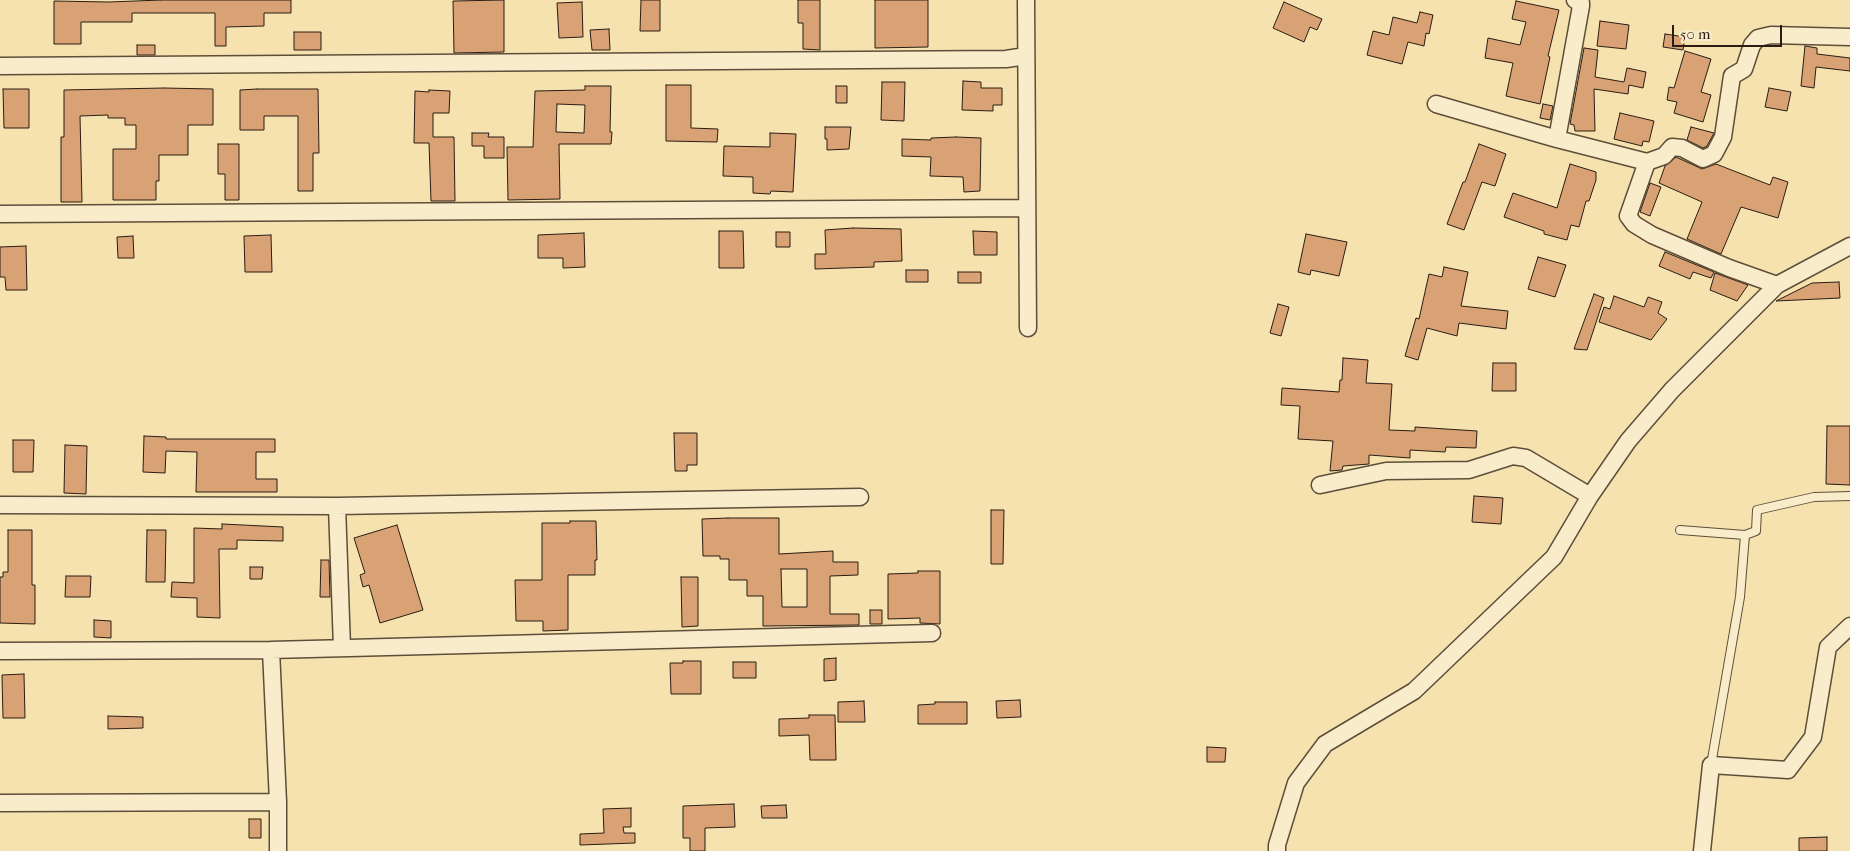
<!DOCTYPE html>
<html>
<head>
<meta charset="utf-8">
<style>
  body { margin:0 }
  #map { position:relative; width:1850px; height:851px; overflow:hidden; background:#f5e2af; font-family:"IM FELL French Canon",serif }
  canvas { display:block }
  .scale { position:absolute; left:1672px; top:25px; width:110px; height:22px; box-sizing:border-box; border:2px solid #2a1c13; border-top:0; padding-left:6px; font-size:15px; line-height:18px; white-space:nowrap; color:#2a1c13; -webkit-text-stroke:4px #f8eccb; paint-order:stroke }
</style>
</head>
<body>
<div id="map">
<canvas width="1850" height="851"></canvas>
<div class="scale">50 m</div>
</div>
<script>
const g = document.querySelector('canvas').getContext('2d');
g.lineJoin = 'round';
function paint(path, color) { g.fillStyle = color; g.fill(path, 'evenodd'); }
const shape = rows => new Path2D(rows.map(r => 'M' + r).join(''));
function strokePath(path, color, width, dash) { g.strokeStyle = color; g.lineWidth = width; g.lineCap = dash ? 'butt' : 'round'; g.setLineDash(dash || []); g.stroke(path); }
const building = shape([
  [161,0,291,0,291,13,264,13,264,26,226,27,226,46,215,46,215,13,132,13,132,22,81,22,81,44,54,44,54,1,109,2,161,0],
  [504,0,504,52,454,53,453,1,504,0],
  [641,0,660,0,660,31,640,31,641,0],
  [798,0,820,0,820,50,803,49,803,23,798,23,798,0],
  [875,0,928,0,928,47,875,48,875,0],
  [1516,1,1559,10,1548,56,1550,57,1540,104,1506,96,1513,63,1485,58,1488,38,1520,45,1526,22,1512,19,1516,1],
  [582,2,583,37,559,38,557,3,582,2],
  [1284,2,1322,19,1317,30,1310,27,1304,42,1273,28,1284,2],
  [1420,12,1433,15,1429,34,1426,33,1424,46,1408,42,1402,64,1367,55,1373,31,1389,35,1393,17,1417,23,1420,12],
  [1600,21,1629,25,1626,49,1597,46,1600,21],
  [609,29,610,50,592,50,590,30,609,29],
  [294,32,321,32,321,50,294,50,294,32],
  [1665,34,1685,37,1683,50,1663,47,1665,34],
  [137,45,155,45,155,55,137,55,137,45],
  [1805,46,1817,48,1817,54,1850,58,1850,71,1816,67,1814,88,1801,86,1805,46],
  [1584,48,1598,50,1595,77,1624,82,1627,68,1646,72,1643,88,1629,85,1628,94,1594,89,1595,131,1575,131,1574,125,1570,124,1584,48],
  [1685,51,1711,59,1701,92,1711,95,1703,122,1674,113,1677,102,1667,100,1669,87,1674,88,1685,51],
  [963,81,981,82,981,88,1002,88,1002,105,993,105,993,111,962,110,963,81],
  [882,82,905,82,904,121,881,120,882,82],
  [666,85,691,85,691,128,718,129,717,142,666,141,666,85],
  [585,86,611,86,610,132,612,132,611,144,559,144,560,199,508,200,507,147,533,147,535,91,585,90,585,86],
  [557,104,585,105,584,133,556,132,557,104],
  [836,86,847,86,847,103,836,103,836,86],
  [164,88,213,89,213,125,188,125,188,155,159,155,159,181,156,181,156,200,113,200,113,149,136,149,136,125,125,125,125,118,108,118,108,115,80,116,82,202,61,202,61,137,64,137,64,90,164,88],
  [1769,88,1791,92,1787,111,1765,107,1769,88],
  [3,89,29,89,29,128,4,128,3,89],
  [257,89,318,89,319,153,313,153,313,191,298,191,298,116,264,116,264,130,240,130,240,90,257,89],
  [429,90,450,91,449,113,433,113,433,137,454,137,455,201,431,201,429,143,414,143,415,91,429,92,429,90],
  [1543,104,1553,106,1550,120,1540,118,1543,104],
  [1620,113,1654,121,1649,142,1643,141,1642,146,1614,139,1620,113],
  [825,127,851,127,849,149,827,150,827,139,825,139,825,127],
  [1691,127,1714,133,1707,146,1703,148,1687,140,1691,127],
  [472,133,489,133,488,137,504,137,504,158,484,158,484,146,472,146,472,133],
  [770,133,796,134,793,192,771,191,770,194,753,193,753,177,723,176,724,146,770,147,770,133],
  [956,137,981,138,980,191,964,192,963,177,930,176,931,157,902,156,902,139,931,140,931,138,956,137],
  [218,144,239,144,239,200,225,200,225,174,218,174,218,144],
  [1479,144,1506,154,1495,186,1482,182,1464,230,1447,224,1463,182,1465,182,1479,144],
  [1676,157,1702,169,1716,164,1770,185,1773,177,1788,182,1778,218,1741,207,1721,254,1687,239,1702,202,1659,183,1665,166,1676,157],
  [1570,164,1596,172,1596,180,1589,201,1586,201,1579,227,1571,225,1567,240,1544,234,1544,231,1504,217,1513,193,1557,208,1570,164],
  [1650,183,1661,187,1650,216,1640,212,1650,183],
  [853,228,901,229,902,261,874,262,874,267,815,269,815,254,826,254,825,230,853,228],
  [719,231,743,231,744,268,719,268,719,231],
  [973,231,997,232,997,255,974,255,973,231],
  [776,232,790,232,790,247,776,247,776,232],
  [584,233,585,267,563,268,563,258,538,258,538,235,584,233],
  [1306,234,1347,242,1339,276,1311,270,1310,275,1298,272,1306,234],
  [271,235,272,272,245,272,244,236,271,235],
  [133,236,134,258,118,258,117,237,133,236],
  [26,246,27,290,6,290,5,277,0,277,0,247,26,246],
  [1665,252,1714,272,1711,278,1693,272,1690,279,1659,266,1665,252],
  [1538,257,1566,265,1555,297,1528,289,1538,257],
  [1444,267,1468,272,1461,306,1508,311,1506,329,1459,323,1457,336,1427,328,1418,360,1405,356,1416,318,1419,319,1429,274,1442,277,1444,267],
  [906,270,928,270,928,282,906,282,906,270],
  [958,272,981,272,981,283,958,283,958,272],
  [1715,273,1748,285,1737,301,1710,290,1715,273],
  [1839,282,1840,298,1776,301,1812,283,1839,282],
  [1594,294,1604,298,1587,350,1574,349,1594,294],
  [1614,296,1644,307,1648,297,1662,302,1658,313,1667,319,1651,340,1599,322,1604,307,1610,309,1614,296],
  [1278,304,1289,307,1281,336,1270,333,1278,304],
  [1343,358,1368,360,1366,383,1392,384,1389,430,1415,431,1415,427,1477,431,1476,448,1446,447,1445,452,1410,450,1410,458,1369,455,1369,464,1343,466,1342,470,1330,471,1333,441,1298,439,1300,406,1281,405,1282,388,1339,392,1340,380,1342,380,1343,358],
  [1493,363,1516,363,1516,391,1492,391,1493,363],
  [1827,426,1850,426,1850,485,1826,484,1827,426],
  [674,433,697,433,697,465,687,465,687,471,675,471,674,433],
  [144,436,166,437,166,439,275,439,275,452,256,452,256,479,277,479,277,492,196,492,197,452,166,451,165,473,143,472,144,436],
  [13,440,34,440,33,472,13,472,13,440],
  [65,445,87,446,86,494,64,493,65,445],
  [1474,496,1503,498,1501,524,1472,522,1474,496],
  [991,510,1004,510,1003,564,991,564,991,510],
  [728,518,779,518,779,554,833,551,833,562,858,562,858,575,830,576,830,614,859,614,859,625,763,626,763,596,747,596,747,580,729,580,729,559,720,559,720,556,703,556,702,519,728,518],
  [781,569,807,569,807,607,782,607,781,569],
  [570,521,596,521,597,560,595,560,595,575,568,575,568,630,543,631,543,621,516,621,515,580,542,580,542,523,570,523,570,521],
  [222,524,283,527,283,541,237,540,237,549,219,549,220,618,197,617,197,598,171,597,172,582,194,583,194,528,222,529,222,524],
  [397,525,423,610,380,623,369,585,363,587,360,575,365,573,354,538,397,525],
  [8,530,32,530,32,585,35,585,35,624,0,623,0,577,3,577,3,572,8,572,8,530],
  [147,530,166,530,165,582,146,582,147,530],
  [321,560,329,560,330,597,320,597,321,560],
  [250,567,263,567,262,579,250,579,250,567],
  [918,571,940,571,940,624,920,623,920,618,888,619,888,574,918,573,918,571],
  [66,576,91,576,90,597,65,597,66,576],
  [681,577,698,577,698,626,682,627,681,577],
  [870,610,882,610,882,624,870,624,870,610],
  [94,620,111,621,111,638,94,637,94,620],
  [836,658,836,680,824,681,824,659,836,658],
  [683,661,701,661,701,694,671,694,670,663,683,663,683,661],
  [733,662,756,662,756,678,733,678,733,662],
  [24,674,25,718,3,718,2,675,24,674],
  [1020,700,1021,717,997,718,996,701,1020,700],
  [864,701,865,722,838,722,838,702,864,701],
  [935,702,967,702,967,724,918,724,918,705,935,704,935,702],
  [809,715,835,715,836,760,810,760,809,735,779,736,779,719,809,718,809,715],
  [108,716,143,717,143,728,108,729,108,716],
  [1207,747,1226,748,1225,762,1207,762,1207,747],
  [734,804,735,827,705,828,705,851,690,851,690,838,683,838,683,806,734,804],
  [786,805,787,818,762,818,761,806,786,805],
  [631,808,631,827,623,827,624,833,635,833,635,843,580,845,580,834,604,833,603,809,631,808],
  [249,819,261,819,261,838,249,838,249,819],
  [1827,837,1827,851,1799,851,1799,838,1827,837]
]);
const lane = shape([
  [1680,530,1745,535,1756,531,1757,510,1814,497,1850,496],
  [1711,765,1740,597,1745,535]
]);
const street = shape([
  [1026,0,1028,328],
  [0,66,1006,59,1026,56],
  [1436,104,1557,139,1647,162],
  [1557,139,1581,6,1581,3,1575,0],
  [0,214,1027,208],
  [1777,285,1729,268,1652,235,1634,224,1628,216,1647,162,1664,156,1672,147,1682,148,1703,159,1714,154,1723,137,1732,76,1744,69,1752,45,1758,38,1771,35,1850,37],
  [1320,485,1386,471,1469,470,1513,456,1526,458,1590,496],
  [0,505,337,506,860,497],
  [337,506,342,648],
  [271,650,278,802,278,851],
  [0,651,271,650,932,633],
  [0,803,278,802],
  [1277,851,1277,845,1296,783,1325,744,1414,691,1554,557,1590,496,1628,441,1672,390,1777,285,1850,246],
  [1702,851,1711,765,1788,770,1813,737,1828,647,1850,626]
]);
paint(building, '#d8a275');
strokePath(building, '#2a1c13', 1);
strokePath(lane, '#5d4e3a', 10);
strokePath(street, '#5d4e3a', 19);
strokePath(lane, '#f8eccb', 8);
strokePath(street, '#f8eccb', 16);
</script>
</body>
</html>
